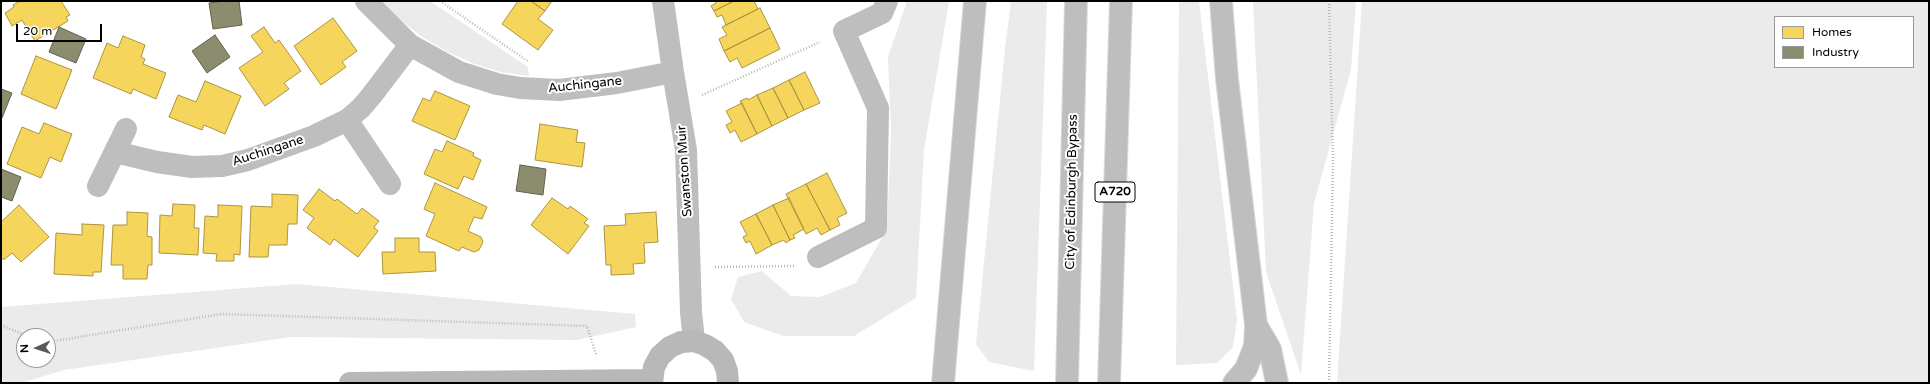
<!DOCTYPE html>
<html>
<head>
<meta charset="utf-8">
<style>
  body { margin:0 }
  #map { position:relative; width:1930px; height:384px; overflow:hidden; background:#fff; font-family:"Varela Round",sans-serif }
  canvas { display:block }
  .frame { position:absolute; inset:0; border:2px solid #000; pointer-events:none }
  .legend { position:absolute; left:1774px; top:16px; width:140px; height:52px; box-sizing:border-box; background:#fff; border:1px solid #999; margin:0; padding:5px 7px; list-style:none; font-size:12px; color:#000 }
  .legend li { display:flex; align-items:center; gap:8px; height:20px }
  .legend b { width:20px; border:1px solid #999 }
  .north { position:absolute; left:16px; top:328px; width:40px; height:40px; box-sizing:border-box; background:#fff; border:1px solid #999; border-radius:50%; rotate:267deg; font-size:11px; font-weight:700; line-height:16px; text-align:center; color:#000 }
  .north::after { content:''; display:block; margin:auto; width:14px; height:18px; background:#595959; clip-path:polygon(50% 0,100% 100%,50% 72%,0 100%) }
  .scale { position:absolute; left:16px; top:24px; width:86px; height:18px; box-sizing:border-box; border:2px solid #000; border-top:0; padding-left:5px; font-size:12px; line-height:14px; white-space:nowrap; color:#000; -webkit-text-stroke:3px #fff; paint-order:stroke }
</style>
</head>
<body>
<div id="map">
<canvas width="1930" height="384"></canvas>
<div class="frame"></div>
<ul class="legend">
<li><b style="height:11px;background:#f6d55c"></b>Homes</li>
<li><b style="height:11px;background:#8c8c6e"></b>Industry</li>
</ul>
<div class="north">N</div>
<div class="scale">20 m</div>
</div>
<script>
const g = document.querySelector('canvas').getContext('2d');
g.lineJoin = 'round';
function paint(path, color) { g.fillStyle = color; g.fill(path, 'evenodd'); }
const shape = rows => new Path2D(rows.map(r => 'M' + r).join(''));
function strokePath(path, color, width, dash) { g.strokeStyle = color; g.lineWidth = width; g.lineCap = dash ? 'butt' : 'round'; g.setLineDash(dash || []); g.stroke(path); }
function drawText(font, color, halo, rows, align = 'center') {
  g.font = font + ' "Varela Round",sans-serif'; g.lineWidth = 4; g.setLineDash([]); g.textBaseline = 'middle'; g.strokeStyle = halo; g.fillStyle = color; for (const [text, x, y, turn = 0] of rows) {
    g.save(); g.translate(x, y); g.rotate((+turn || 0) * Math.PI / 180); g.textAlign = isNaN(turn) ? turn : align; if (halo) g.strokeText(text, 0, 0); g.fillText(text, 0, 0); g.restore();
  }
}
const green = shape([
  [382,1,430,1,528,67,529,76,500,72,472,63,446,51,421,36,399,19],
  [907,1,949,1,924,150,916,298,854,336,783,336,744,322,731,299,738,277,762,271,791,296,820,297,856,283,887,229,891,132,888,57],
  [1011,1,1047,1,1034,371,989,362,976,344,1005,48],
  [1179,1,1199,1,1237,320,1233,347,1217,363,1176,365],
  [1253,1,1356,1,1351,70,1314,203,1301,375,1266,272],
  [1362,1,1929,1,1929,383,1337,383],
  [1775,17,1913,17,1913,67,1775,67],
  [297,284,635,314,636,327,577,340,291,337,64,370,21,383,1,383,1,307],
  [24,336,48,336,48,360,24,360]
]);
const homes = shape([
  [20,1,61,1,70,15,66,17,68,21,35,41,22,20,12,26,5,13,14,7,13,5,20,1],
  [518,1,531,1,545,11,538,19,553,30,538,50,502,24,518,1],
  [531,1,552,1,545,11,531,1],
  [715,1,734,1,714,11,711,6,716,3,715,1],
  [734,1,754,1,758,9,726,25,722,15,717,17,714,11,734,1],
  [760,8,770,28,724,51,719,39,727,35,722,27,760,8],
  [333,18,357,51,342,62,346,67,321,85,294,46,333,18],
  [264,27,275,43,279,40,301,71,284,83,289,89,265,106,239,68,263,52,251,36,264,27],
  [770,28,780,49,742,68,737,58,730,62,724,51,770,28],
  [123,36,145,45,141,57,145,59,143,64,166,73,156,99,133,89,131,94,93,78,107,43,118,48,123,36],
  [36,56,72,70,56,109,21,94,36,56],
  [805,72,820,103,804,110,789,80,805,72],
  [789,80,804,110,788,118,773,88,789,80],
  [205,81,241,96,225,134,204,125,202,130,169,117,178,95,196,102,205,81],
  [773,88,788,118,772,126,757,95,773,88],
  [435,91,470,106,455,140,412,121,423,98,430,101,435,91],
  [757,95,772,126,757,134,740,101,747,98,748,100,757,95],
  [742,103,757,134,741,142,735,130,730,133,726,125,732,122,726,111,742,103],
  [44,123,72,134,61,162,50,157,41,178,7,164,22,127,39,134,44,123],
  [540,124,578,130,576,142,585,143,582,167,535,160,540,124],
  [447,141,474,153,473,156,481,160,473,180,464,176,458,189,424,174,435,149,442,152,447,141],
  [827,173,847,213,837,218,840,225,830,230,806,184,827,173],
  [435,183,487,207,482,219,474,217,468,231,481,237,483,242,479,250,474,252,462,247,459,251,426,236,435,214,424,209,435,183],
  [806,184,830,230,821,235,817,228,806,234,786,194,806,184],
  [319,189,335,201,337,199,357,214,362,208,379,221,374,227,378,231,358,257,334,239,330,245,307,228,314,218,303,210,319,189],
  [272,194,298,195,297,224,288,224,287,245,269,245,268,257,249,257,251,206,272,207,272,194],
  [552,198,568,209,570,206,588,219,584,223,589,226,568,254,531,225,552,198],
  [789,198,804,229,793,235,795,238,790,240,773,205,789,198],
  [173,204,195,205,194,228,199,228,198,255,159,253,160,215,172,216,173,204],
  [19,205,49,237,21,262,12,253,5,259,1,259,1,222,19,205],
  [218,205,242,206,240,255,234,254,234,261,216,261,217,254,203,253,205,216,218,217,218,205],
  [773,205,790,240,786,243,784,240,772,245,756,214,773,205],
  [127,212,148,213,147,236,152,237,152,265,148,265,147,279,123,279,123,265,111,265,113,225,127,225,127,212],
  [656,212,658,242,644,243,645,263,633,264,634,274,611,275,611,265,606,265,604,226,626,225,625,214,656,212],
  [756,214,772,245,756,254,750,241,746,243,743,237,747,235,740,222,756,214],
  [82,224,104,225,101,272,93,272,93,276,54,274,56,233,82,235,82,224],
  [395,238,419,238,419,252,435,252,436,271,383,274,382,252,395,252,395,238]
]);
const industry = shape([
  [224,1,239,1,242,25,213,29,209,3,224,1],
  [59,27,86,39,76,63,49,52,59,27],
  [215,35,230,57,207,73,192,51,215,35],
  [1,89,12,93,2,118,1,117,1,89],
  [520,165,546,169,543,195,516,191,520,165],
  [1,169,21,177,12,201,1,197,1,169]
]);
const path = shape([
  [440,1,529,62],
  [1329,1,1333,161,1329,383],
  [702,95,820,42],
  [715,267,794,266],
  [1,325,27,336],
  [48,342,221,314,587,326,596,354]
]);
const street = shape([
  [366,1,410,45,459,72,497,84,520,88,559,90,617,83,673,72],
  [663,1,673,72,686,150,691,312,694,341],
  [347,120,390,184],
  [115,152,157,162,192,167,222,166,248,160,314,136,347,120,361,108,372,95,410,45],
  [98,186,126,129],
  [818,257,876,228,878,108,844,31,882,13,887,1]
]);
const secondary = shape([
  [350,383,652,380],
  [652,383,654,367,660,356,670,347,681,342,694,341,705,345,715,351,723,360,727,371,728,383]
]);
const highway = shape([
  [1221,1,1227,79,1256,325,1255,346,1246,369,1234,383],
  [1256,325,1270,349,1277,383],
  [943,383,975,1],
  [1067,383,1076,1],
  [1109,383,1121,1]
]);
const shields = [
  [1115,192,40]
];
const shieldNames = [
  ["A720",1115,192]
];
const streetNames = [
  ["Auchingane",585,85,-6],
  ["Auchingane",268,151,-18],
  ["Swanston Muir",685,171,-94],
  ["City of Edinburgh Bypass",1072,192,-89]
];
paint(green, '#ebebeb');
paint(homes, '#f6d55c');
strokePath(homes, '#ac9540', 1);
paint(industry, '#8c8c6e');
strokePath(industry, '#62624d', 1);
strokePath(highway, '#dbdbdb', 24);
strokePath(path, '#b9b9b9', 2.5, [1, 2]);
strokePath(street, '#bebebe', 22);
strokePath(secondary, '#b8b8b8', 22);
strokePath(highway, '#bebebe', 22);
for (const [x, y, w] of shields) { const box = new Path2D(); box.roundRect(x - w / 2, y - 10, w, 20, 3); g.fillStyle = '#fff'; g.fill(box); strokePath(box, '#000', 1); }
drawText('bold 12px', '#000', null, shieldNames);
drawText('13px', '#000', '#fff', streetNames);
</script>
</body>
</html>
